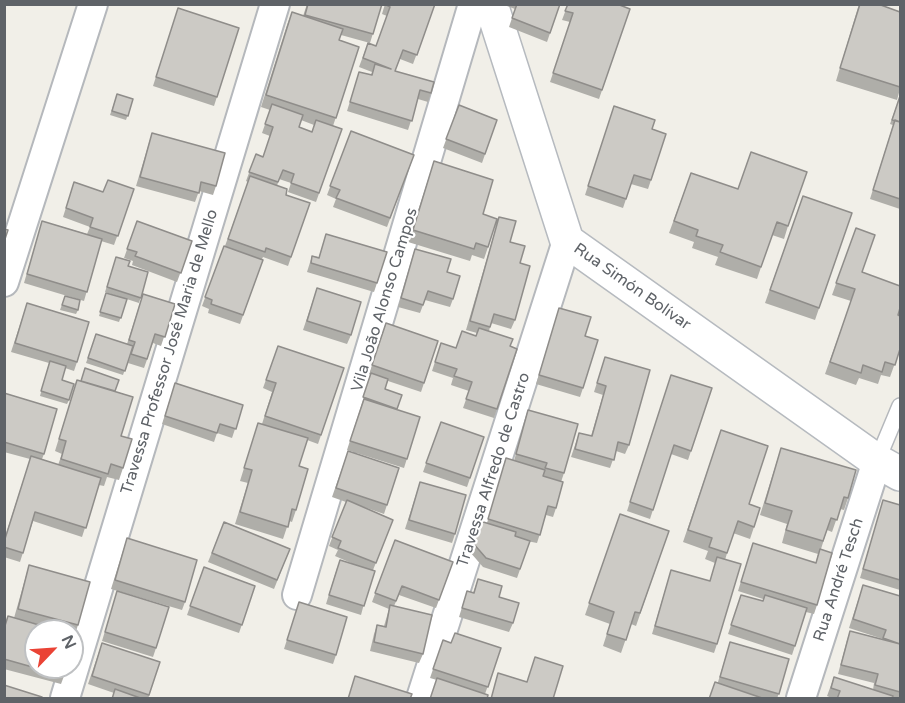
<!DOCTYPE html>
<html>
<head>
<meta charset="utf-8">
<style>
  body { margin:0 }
  #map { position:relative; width:905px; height:703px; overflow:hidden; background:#f1efe8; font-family:"Varela Round",sans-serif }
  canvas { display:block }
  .frame { position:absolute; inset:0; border:6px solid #5f6368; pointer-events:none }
  .north { position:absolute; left:24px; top:619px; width:60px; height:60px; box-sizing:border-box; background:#fff; border:2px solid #bfc1c3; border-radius:50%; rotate:65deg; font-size:16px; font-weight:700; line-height:24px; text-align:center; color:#5f6368 }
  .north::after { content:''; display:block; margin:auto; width:21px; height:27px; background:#ea4335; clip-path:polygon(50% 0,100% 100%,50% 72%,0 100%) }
</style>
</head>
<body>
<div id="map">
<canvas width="905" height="703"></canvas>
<div class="frame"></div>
<div class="north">N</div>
</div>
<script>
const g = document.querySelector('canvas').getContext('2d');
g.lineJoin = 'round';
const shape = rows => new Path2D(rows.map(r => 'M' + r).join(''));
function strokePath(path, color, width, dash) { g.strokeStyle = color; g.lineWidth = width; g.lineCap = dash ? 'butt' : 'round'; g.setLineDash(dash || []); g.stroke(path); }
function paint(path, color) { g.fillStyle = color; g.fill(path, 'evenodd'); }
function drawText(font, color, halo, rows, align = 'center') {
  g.font = font + ' "Varela Round",sans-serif'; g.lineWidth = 4.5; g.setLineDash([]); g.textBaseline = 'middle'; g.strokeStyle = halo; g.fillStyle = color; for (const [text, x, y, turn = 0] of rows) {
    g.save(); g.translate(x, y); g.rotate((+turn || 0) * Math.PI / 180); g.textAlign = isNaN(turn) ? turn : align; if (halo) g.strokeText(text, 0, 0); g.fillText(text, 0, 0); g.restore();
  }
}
const lane = shape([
  [877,461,900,406]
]);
const street = shape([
  [4,282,93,4],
  [297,595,473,4],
  [65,698,275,4],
  [421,698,567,241],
  [801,698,877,461]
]);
const secondary = shape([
  [491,4,567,241,877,461,900,474]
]);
const wall = shape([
  [307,4,382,4,370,43,341,35,339,40,359,47,333,126,342,129,316,202,288,192,291,183,279,179,277,186,286,195,310,203,288,266,263,257,262,259,263,260,240,324,208,313,209,309,202,306,224,246,225,246,248,182,246,181,256,154,263,157,270,136,262,133,270,110,261,107,287,25,292,12,303,16],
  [301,120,314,125,312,132,299,127],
  [385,4,435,4,413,64,400,59,395,71,431,93,428,102,418,99,408,130,347,111,359,72,371,75,372,72,359,67,368,43,376,46,387,16,382,14],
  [507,4,560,4,547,42,509,27,515,9,507,6],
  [568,4,630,9,599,99,550,82,570,22,562,20],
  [859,4,900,12,900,89,897,100,836,81],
  [178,8,239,28,214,106,153,86],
  [117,94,133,99,126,120,110,115],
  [900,96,900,209,870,199,893,125,890,124],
  [459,105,497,120,482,163,443,148],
  [614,106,652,129,651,180,648,189,631,184,623,208,585,195],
  [351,131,414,155,387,227,333,207,336,199,327,195],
  [152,133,216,186,213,195,199,191,195,202,136,186],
  [434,161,488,247,484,259,472,255,470,261,408,242],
  [691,173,788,226,784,239,772,235,757,279,715,265,718,257,692,248,694,242,669,233],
  [74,182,103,192,134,189,114,245,101,241,84,301,24,283,42,221,87,234,90,227,63,217],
  [803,196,852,213,815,320,765,303],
  [499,217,510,242,520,263,515,320,511,329,491,323,489,331,510,346,517,349,494,418,463,408,469,391,451,385,453,378,432,371,441,343,456,348,476,336,477,333,466,330],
  [137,221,192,241,177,282,132,265,133,261,124,258],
  [856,228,862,272,898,315,900,349,890,377,881,375,878,384,859,378,856,385,825,374,851,301,832,295],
  [326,234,377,283,374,292,307,272,312,256,319,257],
  [415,249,447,272,453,299,450,307,425,300,420,313,398,307],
  [116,257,128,266,148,272,139,303,105,292],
  [317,288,351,335,347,344,303,330],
  [106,293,127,299,119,322,99,316],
  [65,296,78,310,76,314,60,310],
  [27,303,77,362,74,371,65,368,62,380,69,400,67,404,40,396,49,363,11,352],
  [140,303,175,304,161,346,153,343,144,368,128,363,132,351,131,351,123,375,86,363,96,334,127,344],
  [559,308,585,336,583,388,580,397,536,384],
  [386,323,438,341,421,392,388,381,385,389,397,409,397,410,420,417,404,468,347,450,371,375,369,374],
  [278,346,344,368,318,444,307,440,299,466,296,510,292,522,289,521,283,539,235,524,248,483,240,481,258,423,262,424,272,392,263,388],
  [605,357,629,445,625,454,616,451,610,468,571,457,579,433,591,436,603,395,594,392],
  [77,380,115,391,121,436,123,468,119,480,107,477,104,486,99,485,82,537,33,521,20,562,4,557,4,540,30,459,4,452,4,393,44,454,42,459,58,465,62,454,55,451],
  [175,383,243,405,232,438,217,433,214,442,162,424],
  [668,384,712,388,688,460,671,454,650,519,627,511],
  [528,410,564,473,561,482,556,508,553,517,546,515,537,543,527,541,530,541,517,578,483,567,470,552,480,521,487,523,506,458,514,461],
  [441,422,484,437,467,487,423,472],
  [717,442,749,504,754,527,750,539,733,533,725,560,717,644,714,653,652,634,671,570,710,581,715,563,705,559,708,551,683,542],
  [781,448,848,498,844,510,840,509,832,532,827,530,821,549,817,605,814,614,806,612,792,655,728,634,741,595,763,601,763,599,738,591,750,552,816,562,818,554,782,543,787,524,760,515],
  [348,451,399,468,384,514,361,506,393,520,373,570,361,615,326,604,337,568,351,563,335,556,338,550,329,546,346,502,332,497],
  [420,482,455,534,452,543,405,529],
  [883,500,900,505,900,590,860,578],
  [620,514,669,531,636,626,631,624,621,653,603,646,610,624,585,615],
  [224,522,290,549,274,589,208,562],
  [127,538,185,602,182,610,111,589],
  [395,540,453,562,436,608,399,595,394,606,423,654,419,663,370,651,374,634,377,625,384,626,389,609,372,602],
  [29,565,78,625,75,634,72,633,72,631,63,631,14,618],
  [204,567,255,586,239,633,187,615],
  [478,579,499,597,513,623,509,632,459,617,467,591,473,593],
  [863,585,900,596,900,699,834,699,827,696,834,677,873,690,874,683,838,674,847,640,850,631,882,640,883,639,849,628],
  [117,591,156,648,153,657,102,641],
  [299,602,336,655,333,664,284,649],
  [8,616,64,676,61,684,4,669,4,625],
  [443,640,451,643,501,648,485,694,430,678],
  [730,642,789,659,777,699,709,699,718,682],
  [102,643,160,662,148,699,112,699,114,693,88,684]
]);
const building = shape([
  [308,4,382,4,373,34,305,15,308,4],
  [385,4,435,4,417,55,403,50,395,71,434,82,431,93,420,90,412,121,350,102,359,72,372,75,375,64,391,69,363,58,368,43,376,46,390,7,385,4],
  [517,4,560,4,550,33,512,18,517,4],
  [568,4,617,4,630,9,602,90,553,73,573,13,565,11,568,4],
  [860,4,878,4,900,12,900,87,840,68,860,4],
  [178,8,239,28,217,97,156,77,178,8],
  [292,12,343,29,339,40,359,47,336,118,266,95,292,12],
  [117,94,133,99,128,116,112,111,117,94],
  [900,96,900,122,892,120,900,96],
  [272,104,303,115,299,127,312,132,316,120,342,129,319,193,291,183,294,174,283,170,278,182,249,172,256,154,263,157,273,127,265,124,272,104],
  [459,105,497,120,485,154,446,139,459,105],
  [614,106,655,120,652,129,666,134,651,180,634,175,626,199,588,186,614,106],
  [895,120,900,122,900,199,873,190,895,120],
  [351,131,414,155,390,218,336,198,340,190,330,186,351,131],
  [152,133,225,153,216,186,201,182,199,193,140,177,152,133],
  [751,152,807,172,788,226,777,222,761,267,720,252,723,245,696,236,698,230,674,221,691,173,738,189,751,152],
  [434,161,493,180,483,214,497,219,488,247,476,243,474,249,413,230,434,161],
  [250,176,287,189,286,195,310,203,291,257,266,248,265,252,228,239,250,176],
  [108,180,134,189,118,236,90,227,93,218,66,208,74,182,103,192,108,180],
  [803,196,852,213,819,308,770,290,803,196],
  [499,217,516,221,510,242,525,246,520,263,530,266,515,320,494,314,490,327,470,321,499,217],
  [42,221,102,239,87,292,27,274,42,221],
  [137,221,192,241,181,273,135,256,137,252,127,249,137,221],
  [856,228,875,235,862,272,900,286,900,308,898,315,900,316,900,349,895,365,885,362,882,372,863,365,861,373,830,362,855,289,836,283,856,228],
  [4,229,8,230,4,242,4,229],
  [326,234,387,252,377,283,311,263,312,256,319,258,326,234],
  [224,246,263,260,243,315,211,304,212,300,205,297,224,246],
  [415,249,451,259,447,272,460,276,453,299,428,291,423,305,401,298,415,249],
  [116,257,130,261,128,266,148,272,141,298,107,287,116,257],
  [317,288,361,302,351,335,307,321,317,288],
  [106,293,127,299,121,318,100,312,106,293],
  [143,294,175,304,165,337,155,334,147,359,131,354,135,342,129,340,143,294],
  [65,296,80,300,78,310,62,305,65,296],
  [27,303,89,322,77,362,15,343,27,303],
  [559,308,591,317,585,336,598,340,583,388,539,375,559,308],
  [386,323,438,341,424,383,372,365,386,323],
  [479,328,513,339,510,346,517,349,497,409,466,399,472,382,454,376,457,369,435,362,441,343,456,348,462,331,476,336,479,328],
  [96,334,133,346,125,371,88,358,96,334],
  [278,346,344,368,321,435,265,416,276,383,266,380,278,346],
  [605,357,650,370,629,445,618,442,614,460,575,449,579,433,592,436,606,386,597,383,605,357],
  [50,361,66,366,62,380,74,384,69,400,41,391,50,361],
  [85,368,119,380,115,391,81,381,85,368],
  [371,373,388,379,385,389,402,395,397,409,363,397,371,373],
  [671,375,712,388,691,451,674,445,653,510,630,502,671,375],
  [77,380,133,397,121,436,132,439,123,468,111,464,108,474,61,459,66,441,59,439,77,380],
  [175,383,243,405,236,429,220,424,217,433,165,416,175,383],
  [4,393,57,409,44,454,4,442,4,393],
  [364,399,420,417,407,459,350,441,364,399],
  [528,410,578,424,564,473,545,468,547,463,516,454,528,410],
  [441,422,484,437,470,478,426,463,441,422],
  [258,423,308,438,299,466,308,469,296,510,292,509,288,527,240,512,252,470,244,468,258,423],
  [721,430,768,446,749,504,760,508,754,527,738,521,727,553,709,547,712,538,688,530,721,430],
  [781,448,856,470,848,498,844,497,837,520,831,518,823,541,786,530,792,511,765,503,781,448],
  [348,451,399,468,387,505,336,488,348,451],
  [31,456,101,478,86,528,35,512,23,553,4,547,4,542,31,456],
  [506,458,545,470,543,476,563,482,556,508,548,506,540,535,488,519,506,458],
  [420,482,466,495,455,534,409,520,420,482],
  [347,500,393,520,376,563,338,548,341,541,332,537,347,500],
  [883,500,900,505,900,580,863,569,883,500],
  [620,514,669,531,640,613,635,612,626,640,607,634,614,612,589,603,620,514],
  [480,521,516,532,515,536,530,541,520,569,486,558,473,543,480,521],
  [224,522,290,549,277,580,212,553,224,522],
  [127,538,197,560,185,602,115,580,127,538],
  [395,540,453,562,439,600,402,586,396,601,375,593,395,540],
  [753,543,816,563,820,549,832,553,817,605,741,582,753,543],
  [717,557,741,564,717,644,655,626,671,570,710,581,717,557],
  [340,560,375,571,364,606,329,595,340,560],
  [29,565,90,582,78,625,18,609,29,565],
  [204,567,255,586,242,625,190,606,204,567],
  [478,579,502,586,499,597,519,603,513,623,462,608,467,591,474,593,478,579],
  [863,585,900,596,900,644,883,638,886,630,853,619,863,585],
  [117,591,169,607,156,648,105,632,117,591],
  [741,595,763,601,765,595,807,608,795,646,731,625,741,595],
  [299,602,347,617,336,655,287,640,299,602],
  [390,605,432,615,423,654,374,642,377,625,386,627,390,605],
  [8,616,60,631,36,631,36,667,66,667,64,676,4,659,4,629,8,616],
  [850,631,900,644,900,692,875,685,878,674,841,665,850,631],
  [455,633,501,648,488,687,433,669,443,640,451,643,455,633],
  [72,634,75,635,72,645,72,634],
  [730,642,789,659,779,694,720,677,730,642],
  [102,643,160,662,149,695,92,676,102,643],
  [535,657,563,666,553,699,491,699,498,673,527,682,535,657],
  [355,676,412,694,410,699,348,699,355,676],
  [834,677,893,696,892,699,837,699,840,691,831,688,834,677],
  [437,678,488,695,487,699,430,699,437,678],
  [715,682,765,699,709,699,715,682],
  [4,685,42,697,41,699,4,699,4,685],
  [115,689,143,699,112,699,115,689]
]);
const streetNames = [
  ["Rua Simón Bolívar",632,287,35],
  ["Vila João Alonso Campos",385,300,-73],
  ["Travessa Professor José Maria de Mello",170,352,-73],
  ["Travessa Alfredo de Castro",494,470,-72],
  ["Rua André Tesch",839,580,-72]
];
strokePath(lane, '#b5b8bc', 18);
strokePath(street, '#b5b8bc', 32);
strokePath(secondary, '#b6babf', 36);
strokePath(lane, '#fff', 15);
strokePath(street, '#fff', 28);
strokePath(secondary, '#fff', 33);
paint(wall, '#afaea9');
paint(building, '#cccac5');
strokePath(building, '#8f8d8a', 1.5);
drawText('16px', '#5f6368', '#fff', streetNames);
</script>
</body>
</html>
